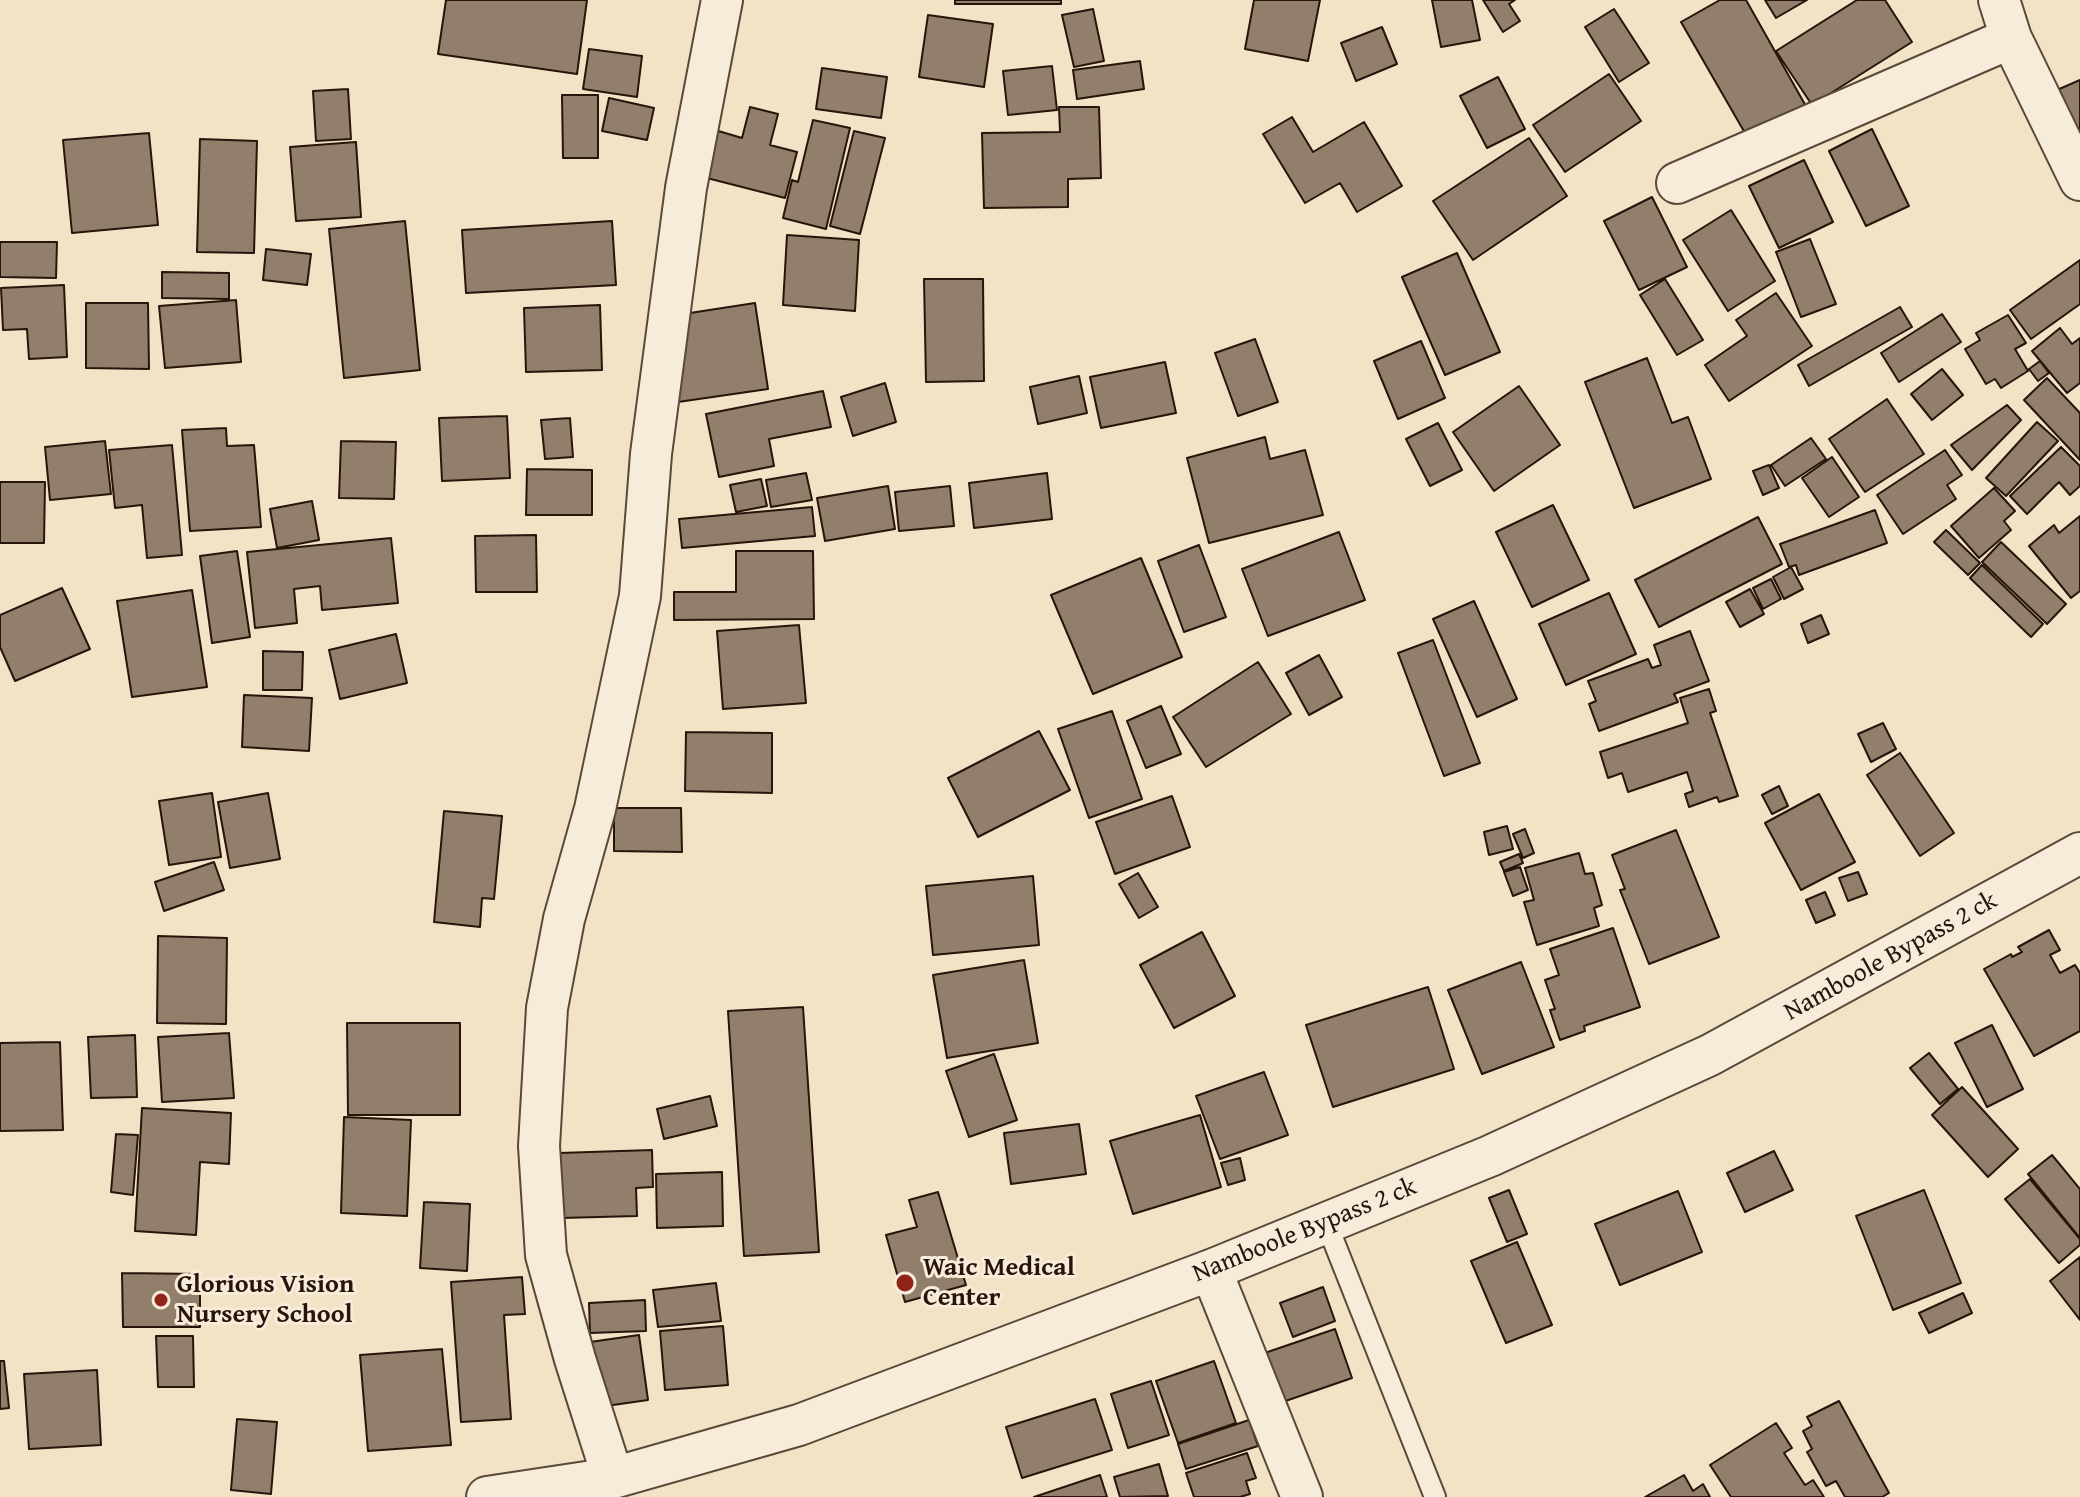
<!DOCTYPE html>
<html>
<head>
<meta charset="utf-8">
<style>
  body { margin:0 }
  canvas { display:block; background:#f2e2c6 }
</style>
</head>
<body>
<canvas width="2080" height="1497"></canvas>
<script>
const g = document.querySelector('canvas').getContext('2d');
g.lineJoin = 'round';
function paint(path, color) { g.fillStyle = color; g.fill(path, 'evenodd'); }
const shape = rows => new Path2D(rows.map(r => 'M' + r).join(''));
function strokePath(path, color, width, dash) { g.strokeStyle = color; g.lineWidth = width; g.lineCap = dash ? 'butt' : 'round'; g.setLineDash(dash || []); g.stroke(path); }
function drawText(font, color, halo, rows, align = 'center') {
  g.font = font + ' "Gentium Book Plus",serif'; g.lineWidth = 6; g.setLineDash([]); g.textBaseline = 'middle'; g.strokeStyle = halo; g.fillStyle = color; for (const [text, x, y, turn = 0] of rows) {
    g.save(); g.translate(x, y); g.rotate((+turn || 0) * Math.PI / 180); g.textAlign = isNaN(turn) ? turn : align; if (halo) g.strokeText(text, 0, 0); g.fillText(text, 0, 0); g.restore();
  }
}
const building = shape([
  [446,0,587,0,577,74,438,54,446,0],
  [955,0,1061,0,1061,4,955,4,955,0],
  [1254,0,1320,0,1308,61,1245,49,1254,0],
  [1432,0,1472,0,1480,40,1441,47,1432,0],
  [1483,0,1515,0,1509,4,1520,21,1503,32,1483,0],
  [1720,0,1746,0,1807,108,1749,140,1681,22,1720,0],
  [1765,0,1807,0,1776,18,1765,0],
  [1857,0,1885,0,1912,42,1812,105,1776,51,1857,0],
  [1093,9,1104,61,1074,67,1062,15,1093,9],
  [1614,9,1649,63,1619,82,1585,27,1614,9],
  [928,15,993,24,984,87,919,77,928,15],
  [1382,27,1397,64,1356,81,1341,43,1382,27],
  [589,49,642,56,637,97,583,89,589,49],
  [1140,61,1144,89,1077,99,1073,70,1140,61],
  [1052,66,1057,110,1008,115,1003,71,1052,66],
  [822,68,887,77,881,118,816,109,822,68],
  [1609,74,1641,121,1565,172,1533,125,1609,74],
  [1498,77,1525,129,1487,148,1460,96,1498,77],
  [2080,80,2080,129,2076,131,2057,90,2080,80],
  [348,89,351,139,316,141,313,91,348,89],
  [562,95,598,95,598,158,563,158,562,95],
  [609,98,654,108,647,140,602,131,609,98],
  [750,107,778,114,770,145,797,152,785,198,703,177,715,130,742,138,750,107],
  [1059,107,1099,107,1101,178,1068,179,1068,207,984,208,982,133,1060,132,1059,107],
  [1292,117,1313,152,1364,122,1402,186,1357,212,1340,183,1305,203,1263,134,1292,117],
  [813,120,850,128,826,229,783,218,792,180,798,182,813,120],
  [1872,129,1909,206,1866,226,1829,151,1872,129],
  [854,131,885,138,860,234,830,226,854,131],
  [149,133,158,225,72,233,63,140,149,133],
  [1529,138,1567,196,1473,260,1433,201,1529,138],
  [200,139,257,141,254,253,197,252,200,139],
  [356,142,361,217,296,221,290,147,356,142],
  [1804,160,1833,222,1779,248,1749,186,1804,160],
  [1652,197,1687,267,1639,290,1604,221,1652,197],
  [1731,210,1775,281,1728,311,1683,240,1731,210],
  [405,221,420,370,344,378,329,229,405,221],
  [612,221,616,285,466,293,462,230,612,221],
  [787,235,859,240,855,311,783,305,787,235],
  [1810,239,1836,304,1801,317,1776,252,1810,239],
  [0,242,57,242,56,278,0,277,0,242],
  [266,249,311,254,307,285,263,280,266,249],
  [1457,253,1500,352,1445,375,1402,277,1457,253],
  [2080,260,2080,304,2031,339,2010,310,2080,260],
  [162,272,229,273,229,299,162,298,162,272],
  [924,279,983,279,984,381,926,382,924,279],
  [1665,279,1703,340,1677,355,1640,295,1665,279],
  [64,285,67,357,29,359,27,329,3,330,1,288,64,285],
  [1776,293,1812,346,1729,401,1705,365,1747,336,1736,320,1776,293],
  [236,300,241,362,165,368,159,306,236,300],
  [86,303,148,303,149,369,86,368,86,303],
  [755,303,768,389,678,402,664,317,755,303],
  [600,305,602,370,526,372,524,308,600,305],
  [1900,307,1912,327,1809,386,1798,365,1900,307],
  [1942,314,1961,342,1899,382,1881,353,1942,314],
  [2008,315,2026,343,2015,349,2028,371,2001,388,1995,379,1986,384,1965,349,1980,340,1976,333,2008,315],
  [2060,328,2072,344,2080,338,2080,383,2067,393,2032,351,2060,328],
  [1255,339,1278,402,1238,416,1215,353,1255,339],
  [1421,341,1445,398,1398,419,1374,361,1421,341],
  [1647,358,1672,423,1688,417,1711,479,1634,508,1585,382,1647,358],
  [2040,361,2049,373,2038,381,2029,369,2040,361],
  [1165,362,1176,413,1101,428,1090,377,1165,362],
  [1942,369,1963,395,1932,420,1911,394,1942,369],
  [1079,376,1087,413,1038,424,1030,387,1079,376],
  [2047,378,2080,413,2080,460,2024,400,2047,378],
  [885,383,896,422,853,436,841,397,885,383],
  [1519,386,1560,445,1494,491,1453,432,1519,386],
  [823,391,831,427,769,439,774,466,719,477,706,414,823,391],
  [1887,399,1924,454,1865,492,1829,439,1887,399],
  [2007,405,2021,420,1972,470,1951,445,2007,405],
  [507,416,510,478,442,481,439,418,507,416],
  [570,418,573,457,545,459,541,420,570,418],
  [2037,422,2058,441,2006,496,1986,478,2037,422],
  [1438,423,1462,470,1430,486,1406,439,1438,423],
  [226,428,227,446,254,445,261,527,190,531,182,430,226,428],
  [1265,437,1270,459,1305,450,1323,515,1209,543,1187,458,1265,437],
  [1811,438,1826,459,1785,486,1771,465,1811,438],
  [105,441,111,494,50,500,45,447,105,441],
  [341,441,396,442,394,499,339,498,341,441],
  [172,445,182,555,147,558,142,505,115,508,109,450,172,445],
  [2061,447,2080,466,2080,486,2070,495,2059,482,2027,514,2010,496,2061,447],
  [1945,450,1962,475,1947,485,1956,499,1903,534,1877,495,1945,450],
  [1832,457,1859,497,1829,517,1802,478,1832,457],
  [1769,465,1779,488,1763,495,1753,471,1769,465],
  [527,469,592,470,592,515,526,515,527,469],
  [806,473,812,500,771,507,766,480,806,473],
  [1047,473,1052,519,974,528,969,483,1047,473],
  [761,479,767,506,736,512,730,485,761,479],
  [0,482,45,482,44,543,0,543,0,482],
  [888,486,895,529,825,541,817,498,888,486],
  [950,486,954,526,899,531,895,492,950,486],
  [1994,488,2015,511,2004,521,2011,530,1979,558,1951,526,1994,488],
  [312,501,319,540,277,548,270,509,312,501],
  [1553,505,1589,580,1532,607,1496,532,1553,505],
  [812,507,815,536,682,548,679,519,812,507],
  [1875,510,1887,543,1799,575,1796,565,1789,567,1780,544,1875,510],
  [2080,516,2080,591,2071,598,2029,546,2054,525,2059,533,2080,516],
  [1758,517,1782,564,1659,627,1635,580,1758,517],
  [1946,530,1980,563,1968,575,1934,542,1946,530],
  [1339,532,1365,600,1268,636,1242,569,1339,532],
  [536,535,537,592,476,592,475,536,536,535],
  [391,538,398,603,322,610,320,586,294,589,297,623,255,628,247,552,391,538],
  [2001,542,2066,604,2047,624,1982,562,2001,542],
  [1199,545,1226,617,1184,632,1158,561,1199,545],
  [237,551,250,637,212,643,200,556,237,551],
  [736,551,813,551,814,619,674,620,674,592,736,592,736,551],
  [1141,558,1182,657,1093,694,1051,595,1141,558],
  [1982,565,2043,624,2031,637,1970,578,1982,565],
  [1791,567,1803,589,1784,599,1773,577,1791,567],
  [1771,579,1781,599,1763,609,1753,588,1771,579],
  [62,588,90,649,15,681,0,647,0,615,62,588],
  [1750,589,1764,614,1740,627,1726,602,1750,589],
  [192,590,207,687,132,697,117,601,192,590],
  [1609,593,1636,654,1566,685,1539,624,1609,593],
  [1474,601,1517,699,1477,717,1433,619,1474,601],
  [1821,615,1829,634,1808,643,1801,624,1821,615],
  [799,625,806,703,723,709,717,631,799,625],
  [1690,631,1709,681,1674,694,1678,702,1599,731,1589,704,1596,701,1588,681,1648,659,1652,668,1661,665,1654,645,1690,631],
  [396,634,407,683,340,699,329,650,396,634],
  [1433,640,1480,763,1444,776,1398,653,1433,640],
  [263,651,303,652,302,690,263,690,263,651],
  [1319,655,1342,697,1309,715,1286,673,1319,655],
  [1258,662,1291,714,1206,767,1173,717,1258,662],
  [1709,689,1716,711,1710,713,1738,796,1719,802,1717,797,1689,807,1685,794,1693,791,1687,772,1628,792,1622,773,1608,778,1600,752,1688,723,1680,698,1709,689],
  [244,695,312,698,309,751,242,747,244,695],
  [1161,706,1181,754,1146,768,1127,721,1161,706],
  [1112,711,1142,799,1089,818,1058,729,1112,711],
  [1883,723,1896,749,1871,762,1858,734,1883,723],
  [1039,731,1070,790,978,837,948,778,1039,731],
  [686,732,772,733,772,793,685,791,686,732],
  [1900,753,1954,833,1920,856,1867,775,1900,753],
  [1779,786,1788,806,1772,814,1762,795,1779,786],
  [212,793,221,857,169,865,159,801,212,793],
  [268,793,280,859,230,868,218,802,268,793],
  [1819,794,1855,862,1801,890,1765,823,1819,794],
  [1172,796,1190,847,1115,874,1096,822,1172,796],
  [614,808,681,808,682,852,614,851,614,808],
  [444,811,502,816,494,899,482,898,480,927,434,922,444,811],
  [1507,826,1513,849,1489,855,1484,832,1507,826],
  [1525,829,1534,853,1523,858,1513,834,1525,829],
  [1676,830,1719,937,1649,964,1620,890,1625,889,1612,855,1676,830],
  [1579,853,1585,874,1593,873,1602,905,1594,908,1599,926,1537,945,1524,902,1534,900,1525,868,1579,853],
  [1519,854,1523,863,1504,871,1500,862,1519,854],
  [214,862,224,890,164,911,155,882,214,862],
  [1520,867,1528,890,1513,896,1504,872,1520,867],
  [1858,872,1867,894,1848,901,1839,878,1858,872],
  [1138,873,1158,907,1139,918,1119,884,1138,873],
  [1033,876,1039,945,933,955,926,886,1033,876],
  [1825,892,1835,915,1816,923,1806,900,1825,892],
  [1613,928,1640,1007,1584,1026,1585,1031,1560,1040,1550,1010,1555,1009,1545,980,1559,975,1550,949,1613,928],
  [2049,930,2060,950,2050,955,2060,973,2075,965,2080,973,2080,1031,2034,1056,1984,969,2011,954,2012,957,2022,952,2018,947,2049,930],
  [1202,932,1235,996,1174,1028,1140,965,1202,932],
  [158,936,227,938,226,1024,157,1023,158,936],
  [1024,960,1038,1043,947,1058,933,975,1024,960],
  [1521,962,1554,1047,1482,1074,1448,990,1521,962],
  [1428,987,1454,1069,1333,1107,1306,1025,1428,987],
  [803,1007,819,1252,744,1256,728,1011,803,1007],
  [347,1023,460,1023,460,1115,348,1115,347,1023],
  [1992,1025,2023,1089,1987,1107,1955,1043,1992,1025],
  [229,1033,234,1098,162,1102,158,1037,229,1033],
  [135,1035,137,1097,91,1098,88,1037,135,1035],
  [60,1042,63,1130,0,1131,0,1043,60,1042],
  [1929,1053,1958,1089,1940,1104,1910,1068,1929,1053],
  [994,1054,1017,1120,969,1137,946,1071,994,1054],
  [1264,1072,1288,1135,1220,1159,1196,1096,1264,1072],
  [1962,1087,2018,1149,1988,1177,1932,1115,1962,1087],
  [710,1096,717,1126,664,1139,657,1109,710,1096],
  [142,1108,231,1113,229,1164,200,1162,196,1235,135,1231,142,1108],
  [1200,1115,1221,1187,1133,1214,1110,1141,1200,1115],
  [344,1117,411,1120,407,1216,341,1213,344,1117],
  [1079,1124,1086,1174,1011,1184,1004,1133,1079,1124],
  [116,1134,138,1135,133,1195,111,1192,116,1134],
  [652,1150,653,1187,636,1188,637,1216,561,1218,559,1153,652,1150],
  [1774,1151,1793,1190,1745,1212,1727,1173,1774,1151],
  [2052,1155,2080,1189,2080,1238,2028,1174,2052,1155],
  [1240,1158,1245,1180,1228,1185,1221,1163,1240,1158],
  [722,1172,723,1226,657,1228,656,1174,722,1172],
  [2030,1179,2080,1239,2080,1245,2059,1263,2005,1199,2030,1179],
  [1509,1190,1527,1234,1507,1242,1489,1198,1509,1190],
  [1924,1190,1961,1283,1893,1310,1856,1216,1924,1190],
  [1678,1191,1702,1252,1620,1285,1595,1224,1678,1191],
  [938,1192,966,1285,905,1302,886,1235,917,1227,909,1200,938,1192],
  [424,1202,470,1204,467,1271,420,1268,424,1202],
  [1517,1242,1552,1325,1506,1343,1471,1261,1517,1242],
  [2080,1257,2080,1320,2050,1281,2080,1257],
  [122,1273,200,1274,200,1327,123,1327,122,1273],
  [522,1277,525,1314,504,1315,511,1419,461,1422,451,1282,522,1277],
  [716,1283,721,1321,658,1327,653,1290,716,1283],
  [1323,1287,1335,1321,1293,1337,1280,1303,1323,1287],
  [1963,1293,1972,1313,1929,1333,1919,1313,1963,1293],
  [645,1300,646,1331,590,1333,589,1303,645,1300],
  [723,1326,728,1385,665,1390,660,1331,723,1326],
  [1335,1329,1352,1378,1271,1406,1253,1357,1335,1329],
  [639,1335,648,1400,599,1407,590,1342,639,1335],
  [156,1336,193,1336,194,1387,158,1387,156,1336],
  [442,1349,451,1445,368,1451,360,1355,442,1349],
  [0,1361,4,1361,9,1408,0,1409,0,1361],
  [1214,1361,1236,1423,1178,1443,1156,1381,1214,1361],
  [97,1370,101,1445,29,1449,24,1374,97,1370],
  [1151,1381,1169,1435,1128,1448,1111,1394,1151,1381],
  [1095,1399,1112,1450,1022,1478,1006,1427,1095,1399],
  [1839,1401,1889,1493,1882,1497,1845,1497,1836,1481,1826,1486,1807,1452,1812,1449,1803,1431,1812,1426,1807,1417,1839,1401],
  [237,1419,277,1422,271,1494,231,1490,237,1419],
  [1249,1420,1258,1446,1186,1469,1178,1444,1249,1420],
  [1776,1423,1792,1448,1784,1453,1805,1485,1813,1480,1824,1497,1731,1497,1710,1465,1776,1423],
  [1247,1453,1256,1478,1246,1481,1250,1494,1240,1497,1194,1497,1186,1473,1247,1453],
  [1159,1464,1168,1496,1120,1497,1114,1477,1159,1464],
  [1100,1475,1107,1497,1034,1497,1100,1475],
  [1684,1475,1693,1491,1703,1484,1710,1497,1645,1497,1684,1475]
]);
const service = shape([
  [1326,1222,1435,1497]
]);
const minor = shape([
  [1999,0,2011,38,2080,180],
  [1677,183,2011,38],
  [1211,1270,1302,1497],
  [613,1478,575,1359,546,1255,539,1146,547,1008,564,919,595,809,640,596,651,454,686,188,722,0],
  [487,1497,613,1478,799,1425,1211,1270,1490,1156,1710,1055,2080,853]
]);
const markers = [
  [905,1283,10,"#8f2418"],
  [161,1300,8,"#8f2418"]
];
const streetNames = [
  ["Namboole Bypass 2 ck",1891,957,-29],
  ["Namboole Bypass 2 ck",1305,1231,-22]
];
const poiNames = [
  ["Waic Medical",923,1268],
  ["Center",923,1298],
  ["Glorious Vision",177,1285],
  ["Nursery School",177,1315]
];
paint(building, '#917f6c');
strokePath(building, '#27140a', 2);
strokePath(service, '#5a4839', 24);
strokePath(minor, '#5a4839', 44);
strokePath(service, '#f7ecda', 20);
strokePath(minor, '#f7ecda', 40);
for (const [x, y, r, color] of markers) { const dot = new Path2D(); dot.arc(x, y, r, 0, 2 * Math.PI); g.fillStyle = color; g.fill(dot); strokePath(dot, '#f7ecda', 3); }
drawText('26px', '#27140a', '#f7ecda', streetNames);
drawText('bold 26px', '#27140a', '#f7ecda', poiNames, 'left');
</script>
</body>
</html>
